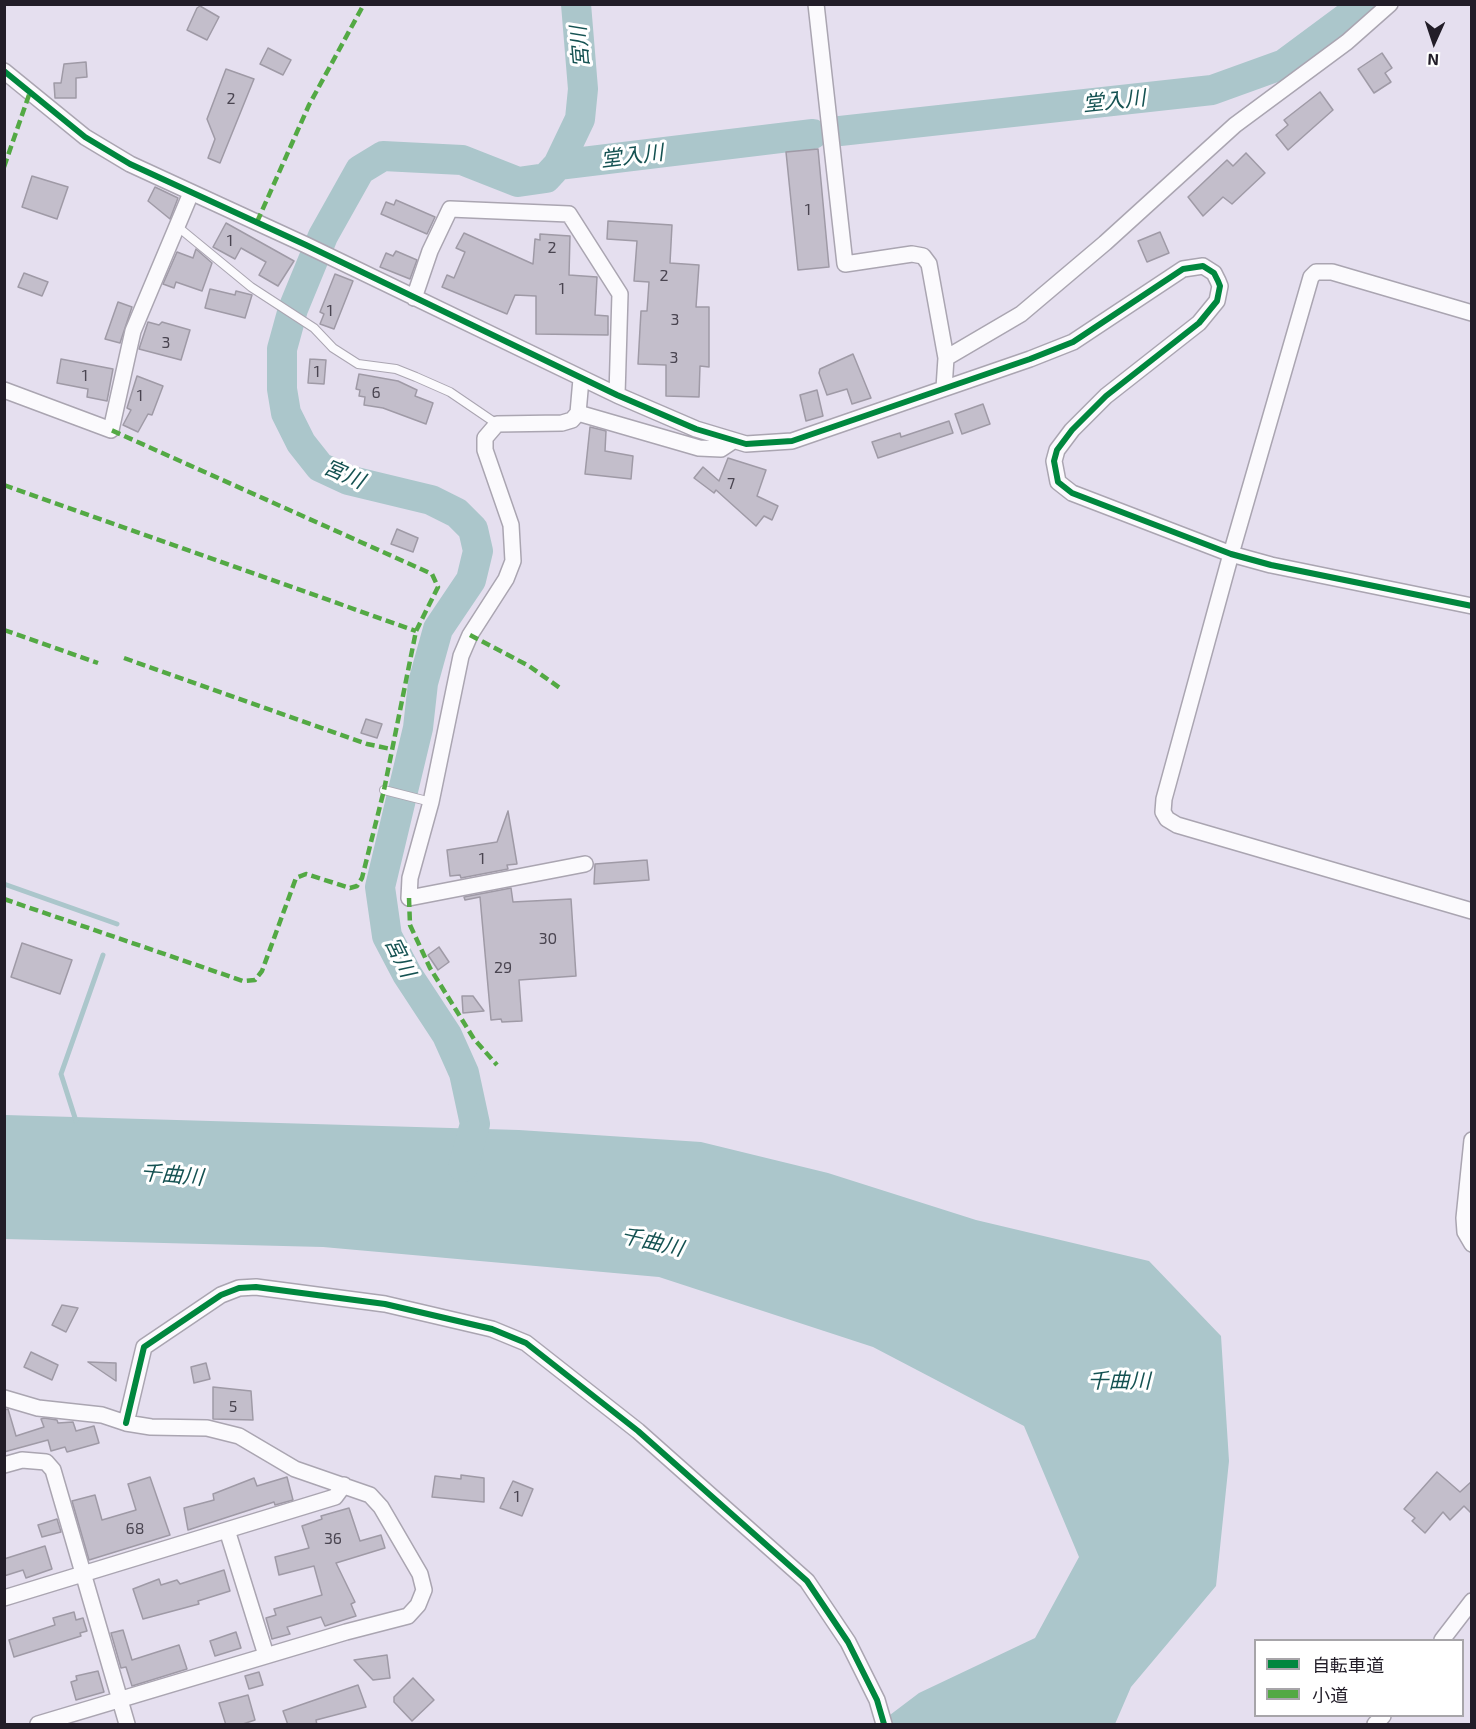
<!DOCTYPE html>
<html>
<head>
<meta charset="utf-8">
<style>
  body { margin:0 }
  #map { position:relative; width:1476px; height:1729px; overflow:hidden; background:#e5dfef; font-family:"Exo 2","Noto Sans JP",sans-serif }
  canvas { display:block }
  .frame { position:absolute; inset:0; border:6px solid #221d28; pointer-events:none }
  .legend { position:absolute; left:1254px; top:1639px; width:210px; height:78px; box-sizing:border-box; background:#fff; border:2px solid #a7a5a9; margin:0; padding:8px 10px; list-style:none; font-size:18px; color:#221d28 }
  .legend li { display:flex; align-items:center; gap:12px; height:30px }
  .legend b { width:30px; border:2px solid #a7a5a9 }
  .north { position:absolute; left:1404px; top:12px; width:60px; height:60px; -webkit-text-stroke:4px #fff; paint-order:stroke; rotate:183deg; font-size:16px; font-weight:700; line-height:24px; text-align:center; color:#221d28 }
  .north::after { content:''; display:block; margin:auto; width:21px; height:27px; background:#221d28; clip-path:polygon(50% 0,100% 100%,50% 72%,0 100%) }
</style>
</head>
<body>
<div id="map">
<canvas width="1476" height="1729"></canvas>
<div class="frame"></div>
<ul class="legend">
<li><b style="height:8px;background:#00873e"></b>自転車道</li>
<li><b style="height:8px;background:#53a944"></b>小道</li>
</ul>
<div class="north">N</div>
</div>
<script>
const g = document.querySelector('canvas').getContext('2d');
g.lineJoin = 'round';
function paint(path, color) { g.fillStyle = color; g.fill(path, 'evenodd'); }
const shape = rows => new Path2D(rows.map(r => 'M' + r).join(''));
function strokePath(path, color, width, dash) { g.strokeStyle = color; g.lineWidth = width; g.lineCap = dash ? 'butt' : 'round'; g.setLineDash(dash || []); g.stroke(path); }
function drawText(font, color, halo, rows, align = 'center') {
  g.font = font + ' "Exo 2","Noto Sans JP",sans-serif'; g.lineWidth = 6; g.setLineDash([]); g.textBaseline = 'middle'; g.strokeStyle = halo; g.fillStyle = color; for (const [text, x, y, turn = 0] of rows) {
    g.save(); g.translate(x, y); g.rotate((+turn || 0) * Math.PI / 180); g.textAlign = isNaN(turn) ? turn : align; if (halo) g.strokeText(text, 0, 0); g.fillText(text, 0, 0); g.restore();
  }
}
const water = shape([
  [5,1115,519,1130,701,1142,828,1173,976,1220,1149,1261,1221,1336,1229,1461,1216,1586,1131,1687,1115,1724,878,1724,919,1693,1035,1638,1079,1557,1024,1426,873,1347,659,1277,323,1247,5,1239]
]);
const stream = shape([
  [4,884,117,924],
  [76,1121,61,1074,103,955]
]);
const river = shape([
  [840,131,1212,90,1284,64,1365,4],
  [558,165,813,134],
  [463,1167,475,1124,464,1073,447,1035,407,974,387,936,380,887,418,728,423,683,438,629,471,580,478,551,473,529,457,513,431,500,348,480,320,467,301,443,286,413,282,389,282,349,293,309,323,236,360,170,383,156,462,160,518,182,546,178,558,165,580,119,583,89,576,4]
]);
const building = shape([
  [200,6,219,17,207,40,187,30,197,8,200,6],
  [268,48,291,60,283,75,260,64,268,48],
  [1382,53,1392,68,1385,73,1391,82,1374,93,1358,69,1382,53],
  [86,62,87,77,76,78,76,98,55,98,54,83,61,83,64,64,86,62],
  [226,69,254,79,220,163,208,158,215,139,207,119,226,69],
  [1320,92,1333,110,1288,150,1276,135,1288,125,1284,120,1320,92],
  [818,149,829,267,798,270,786,152,818,149],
  [1246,153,1265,173,1232,204,1223,197,1203,216,1188,197,1227,160,1233,166,1246,153],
  [32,176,68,187,57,219,22,207,32,176],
  [155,187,178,198,170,219,148,201,155,187],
  [396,200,435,217,427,234,381,214,386,202,394,205,396,200],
  [608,221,672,225,670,263,699,265,696,307,709,307,709,367,700,366,699,397,666,396,666,365,638,364,641,311,647,311,649,282,634,281,637,241,607,239,608,221],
  [226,223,294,261,278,286,259,275,266,262,241,248,235,259,213,247,226,223],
  [1160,232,1169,253,1147,262,1138,241,1160,232],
  [464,233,533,264,535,239,540,240,540,234,570,236,569,275,597,277,595,315,608,316,608,335,536,334,536,296,515,295,507,314,442,287,447,275,454,278,465,252,456,248,464,233],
  [196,249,212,263,202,291,176,282,174,288,163,284,177,252,193,258,196,249],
  [396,251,417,260,410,279,380,267,386,253,393,256,396,251],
  [24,273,48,282,42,296,18,287,24,273],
  [335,274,353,281,334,329,320,324,324,314,320,312,335,274],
  [210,289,235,295,236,291,252,295,245,318,205,308,210,289],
  [118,302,132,307,120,343,105,339,118,302],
  [148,322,159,325,162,322,190,330,181,360,139,349,148,322],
  [853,354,871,398,852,404,847,389,827,395,819,373,820,369,853,354],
  [61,359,113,369,107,401,87,397,88,389,57,383,61,359],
  [310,359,326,360,324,384,308,383,310,359],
  [359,374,398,381,417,390,415,396,433,403,426,424,383,408,364,405,365,397,359,396,360,390,356,389,359,374],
  [137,376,163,386,152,415,148,414,138,432,123,425,131,410,127,408,137,376],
  [817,390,823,416,806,421,800,395,817,390],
  [983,404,990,424,962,434,955,414,983,404],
  [949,421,953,433,878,458,872,442,900,433,901,437,949,421],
  [590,427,606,431,605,451,633,456,631,479,585,474,590,427],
  [728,458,766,470,757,496,778,506,772,520,764,516,756,526,716,490,714,493,694,478,703,467,719,481,728,458],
  [397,529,418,538,413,552,391,544,397,529],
  [366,719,382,724,377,738,361,733,366,719],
  [508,811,517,864,507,865,508,869,461,878,460,875,450,876,447,850,497,842,508,811],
  [647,860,649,880,594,884,595,864,647,860],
  [511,888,513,902,571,899,576,976,519,980,522,1021,502,1022,501,1019,491,1020,480,897,465,900,464,897,511,888],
  [22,943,72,960,60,994,11,977,22,943],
  [439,947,449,962,438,970,428,955,439,947],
  [462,996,473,996,484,1011,463,1013,462,996],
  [62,1305,78,1308,66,1332,52,1325,62,1305],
  [31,1352,58,1365,52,1380,24,1367,31,1352],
  [88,1362,116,1363,116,1381,88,1362],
  [206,1363,210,1379,194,1383,191,1367,206,1363],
  [213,1387,251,1391,253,1420,213,1419,213,1387],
  [8,1409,16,1436,44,1427,41,1419,44,1418,57,1420,58,1423,73,1422,76,1431,94,1426,99,1443,67,1452,65,1447,51,1451,48,1440,4,1452,4,1410,8,1409],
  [1437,1472,1460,1492,1472,1481,1472,1514,1464,1506,1450,1520,1443,1512,1425,1533,1412,1521,1415,1518,1404,1509,1437,1472],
  [461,1475,484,1478,484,1502,432,1497,435,1476,461,1479,461,1475],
  [150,1477,170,1535,89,1560,72,1501,95,1495,102,1520,136,1510,128,1484,150,1477],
  [287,1477,293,1500,275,1505,274,1502,188,1530,184,1508,214,1500,213,1494,254,1478,257,1486,287,1477],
  [513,1481,533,1489,522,1516,500,1508,513,1481],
  [349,1508,360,1541,381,1535,385,1548,336,1563,355,1602,351,1604,356,1616,325,1626,321,1617,287,1627,290,1634,272,1639,266,1618,276,1615,274,1609,322,1595,314,1566,279,1575,275,1557,309,1548,302,1526,322,1519,321,1516,349,1508],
  [57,1519,61,1532,42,1537,38,1525,57,1519],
  [45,1546,52,1569,26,1578,23,1570,4,1576,4,1559,45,1546],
  [224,1570,230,1591,198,1601,199,1604,143,1619,133,1589,159,1579,161,1585,177,1580,180,1584,224,1570],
  [74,1612,76,1620,83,1618,87,1631,80,1633,81,1636,14,1657,9,1640,55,1625,53,1618,74,1612],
  [123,1630,132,1660,179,1645,187,1669,132,1686,126,1667,121,1668,111,1633,123,1630],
  [236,1632,241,1648,215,1656,210,1641,236,1632],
  [387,1655,390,1678,373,1680,354,1660,387,1655],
  [98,1671,104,1692,76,1700,71,1682,77,1680,76,1676,98,1671],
  [259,1672,263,1685,249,1689,245,1676,259,1672],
  [413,1678,434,1700,412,1721,394,1702,394,1697,413,1678],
  [358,1685,366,1707,316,1720,317,1725,288,1725,283,1711,358,1685],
  [248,1695,255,1720,240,1725,226,1725,219,1703,248,1695]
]);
const lane = shape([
  [178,227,251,287,314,328,333,348,358,364,396,369,416,377,450,392,497,424],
  [384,790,431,802]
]);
const street = shape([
  [816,4,845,264,912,254,923,256,929,264,946,358,944,388],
  [4,71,85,137,130,164,306,245,617,395,696,429,746,444,792,441,1030,359,1073,342,1183,269,1203,266,1214,273,1218,281,1220,286,1217,301,1199,323,1106,396,1072,430,1057,450,1054,461,1058,482,1072,493,1231,554,1271,565,1472,606],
  [414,298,430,251,450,209,569,214,620,294,617,395],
  [1472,313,1332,272,1316,272,1311,277,1231,554,1164,799,1163,812,1167,819,1177,825,1472,911],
  [946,358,1021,314,1105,243,1235,125,1347,42,1390,4],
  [4,390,111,430,133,331,191,193],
  [578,413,581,379],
  [585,864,409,898,410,878,431,802,461,656,470,635,506,579,513,561,511,525,485,450,485,438,497,424,562,423,572,420,578,413,699,448,721,449,733,441],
  [1472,1140,1464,1218,1465,1232,1472,1244],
  [4,1398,38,1408,102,1415,126,1423,151,1427,207,1428,239,1436,295,1469,370,1495,381,1507,420,1574,424,1590,418,1605,408,1616,346,1632,38,1724],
  [126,1423,144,1347,221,1295,239,1288,256,1287,385,1304,492,1329,526,1343,638,1431,807,1581,848,1642,877,1700,884,1724],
  [4,1465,22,1460,46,1462,53,1470,127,1724],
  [227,1530,266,1655],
  [4,1598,335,1497,344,1485],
  [1442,1640,1472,1601],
  [1375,1724,1383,1716]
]);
const quiet = shape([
  [4,167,30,92],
  [257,222,309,105,364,4],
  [4,485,416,631],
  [4,630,98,663],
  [470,635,529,666,560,688],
  [124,658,367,744,391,749],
  [409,898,410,925,430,968,474,1039,497,1065],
  [4,899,243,981,255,980,262,971,296,878,306,874,350,888,357,886,362,878,384,790,416,631,438,587,432,574,111,430]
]);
const cycleway = shape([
  [4,71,85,137,130,164,306,245,617,395,696,429,746,444,792,441,1030,359,1073,342,1183,269,1203,266,1214,273,1218,281,1220,286,1217,301,1199,323,1106,396,1072,430,1057,450,1054,461,1058,482,1072,493,1231,554,1271,565,1472,606],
  [126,1423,144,1347,221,1295,239,1288,256,1287,385,1304,492,1329,526,1343,638,1431,807,1581,848,1642,877,1700,884,1724]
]);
const numberNames = [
  ["2",231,99],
  ["1",808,210],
  ["1",230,241],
  ["2",552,248],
  ["2",664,276],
  ["1",562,289],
  ["1",330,311],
  ["3",675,320],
  ["3",166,343],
  ["3",674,358],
  ["1",317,372],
  ["1",85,376],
  ["6",376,393],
  ["1",140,396],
  ["7",731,484],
  ["1",482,859],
  ["30",548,939],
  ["29",503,968],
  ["5",233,1407],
  ["1",517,1497],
  ["68",135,1529],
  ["36",333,1539]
];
const waterNames = [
  ["宮川",580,47,-95],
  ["堂入川",1114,101,-6],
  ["堂入川",632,156,-7],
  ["宮川",344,474,23],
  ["宮川",400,957,64],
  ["千曲川",172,1175,5],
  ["千曲川",652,1242,13],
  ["千曲川",1119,1381]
];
paint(water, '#abc6cb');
strokePath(stream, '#abc6cb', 5);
strokePath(river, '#abc6cb', 30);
paint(building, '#c3becb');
strokePath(building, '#9f9aa6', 1.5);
strokePath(lane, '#aaa5b1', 10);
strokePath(street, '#aaa5b1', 18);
strokePath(lane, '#fbfafd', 8);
strokePath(street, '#fbfafd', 15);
strokePath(quiet, '#53a944', 4.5, [9, 4.5]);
strokePath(cycleway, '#00873e', 6);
drawText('16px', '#4a4551', null, numberNames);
drawText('italic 21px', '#155252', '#fff', waterNames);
</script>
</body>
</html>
